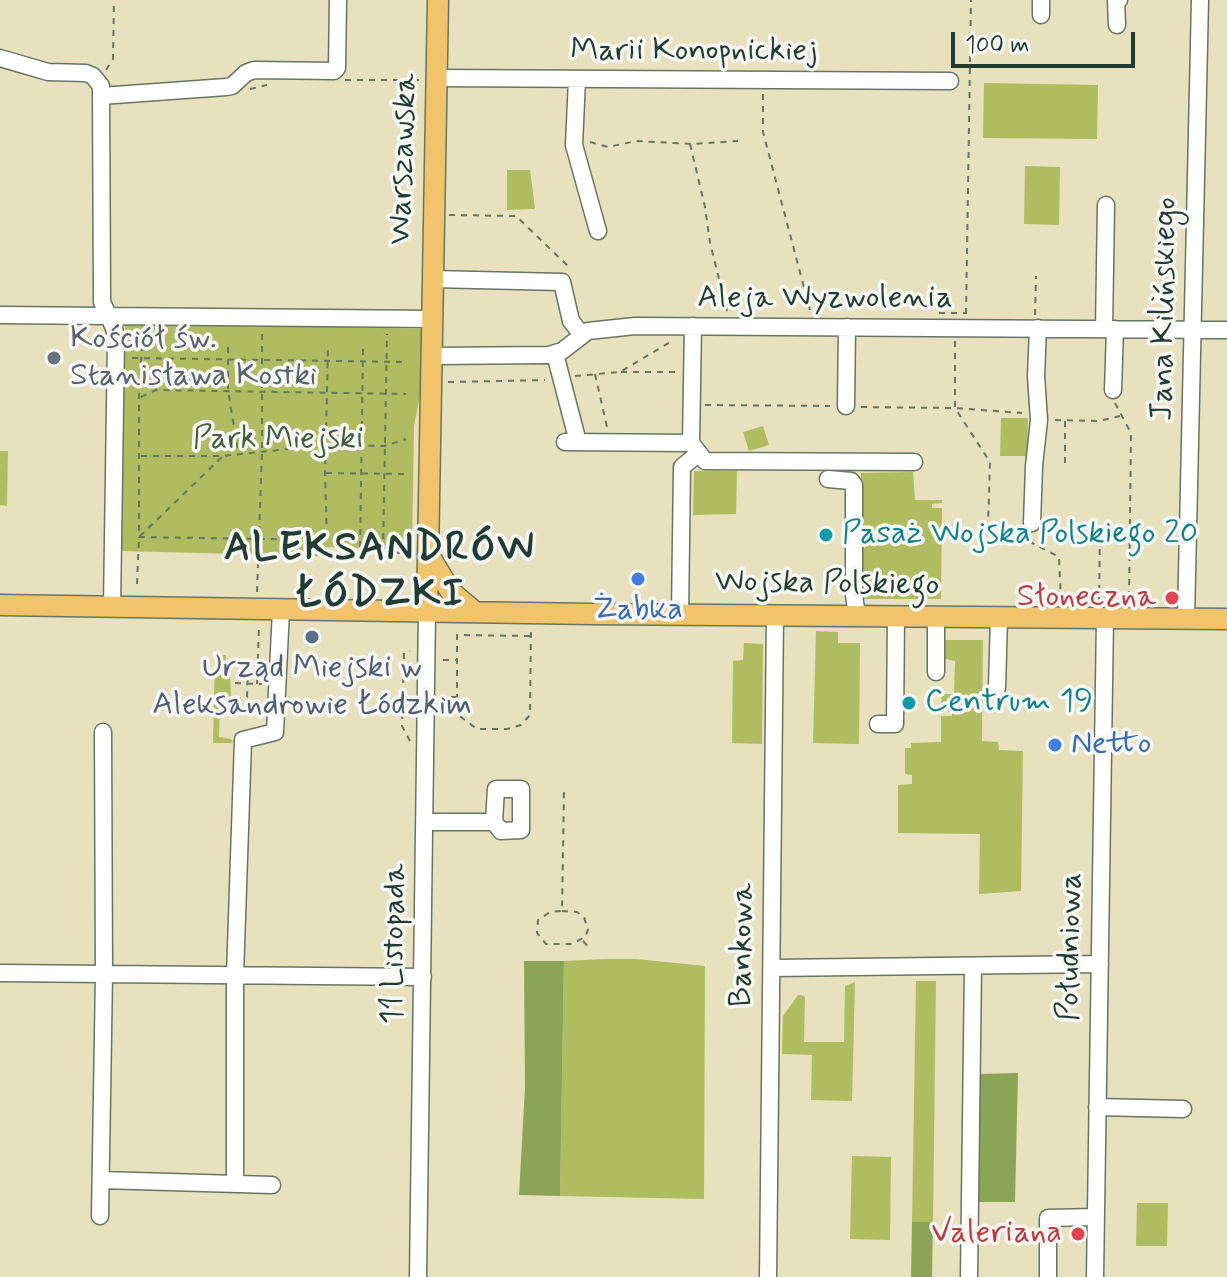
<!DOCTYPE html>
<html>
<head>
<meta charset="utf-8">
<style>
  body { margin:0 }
  #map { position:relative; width:1227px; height:1277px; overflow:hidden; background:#e8e1bd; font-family:Mynerve,sans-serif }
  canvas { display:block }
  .scale { position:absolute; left:951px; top:32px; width:184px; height:36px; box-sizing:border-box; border:4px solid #1f3d34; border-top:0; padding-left:10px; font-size:24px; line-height:28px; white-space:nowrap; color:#1f3d34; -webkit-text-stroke:6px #f6f6f2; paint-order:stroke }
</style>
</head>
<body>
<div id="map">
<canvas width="1227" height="1277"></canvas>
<div class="scale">100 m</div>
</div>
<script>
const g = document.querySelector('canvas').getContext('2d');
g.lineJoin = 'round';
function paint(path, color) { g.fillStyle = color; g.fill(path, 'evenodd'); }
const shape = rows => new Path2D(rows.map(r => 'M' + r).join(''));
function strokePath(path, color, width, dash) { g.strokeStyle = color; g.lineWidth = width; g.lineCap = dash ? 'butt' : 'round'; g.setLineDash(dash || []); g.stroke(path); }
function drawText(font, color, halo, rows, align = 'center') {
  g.font = font + ' Mynerve,sans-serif'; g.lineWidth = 7; g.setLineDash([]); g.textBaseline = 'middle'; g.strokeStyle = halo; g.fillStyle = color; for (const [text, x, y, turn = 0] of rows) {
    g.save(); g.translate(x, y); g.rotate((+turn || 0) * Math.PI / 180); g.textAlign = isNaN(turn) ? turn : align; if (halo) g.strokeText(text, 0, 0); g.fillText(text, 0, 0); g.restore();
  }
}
const green = shape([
  [984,83,1098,85,1097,139,983,138],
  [1025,166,1060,167,1059,225,1024,224],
  [507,170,530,170,535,209,507,210],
  [125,321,423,329,424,375,414,426,412,549,319,547,318,556,121,551],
  [1001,418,1028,418,1027,456,1000,456],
  [763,426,769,445,749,451,743,432],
  [0,451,8,451,7,506,0,505],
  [694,471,737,471,736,514,693,515],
  [913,472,915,500,942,500,942,503,932,504,932,508,942,508,941,599,859,599,861,473],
  [816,631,838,632,838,643,860,643,859,744,813,743],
  [943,640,983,640,982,741,998,742,999,750,1023,751,1021,891,979,894,980,834,898,833,898,785,912,784,912,775,905,774,905,748,911,748,911,743,941,742,941,716,952,716,952,706,941,705,942,694,954,694,955,661,942,658],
  [744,643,763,644,762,744,732,743,733,661,743,660],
  [215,655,226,655,225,670,230,670,231,698,220,699,219,737,231,739,233,742,230,743,213,743],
  [605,959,636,959,705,966,704,1199,560,1196,564,961],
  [916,981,936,981,933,1222,912,1222],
  [855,982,852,1101,811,1100,812,1055,782,1054,783,1016,798,995,801,995,805,997,804,1042,844,1042,845,986],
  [852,1156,891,1157,890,1240,850,1239],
  [1137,1203,1168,1203,1167,1246,1136,1246]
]);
const forest = shape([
  [524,961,564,961,560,1196,519,1195,525,1087],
  [1018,1073,1015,1202,975,1202,977,1074],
  [912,1222,933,1222,932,1277,911,1277]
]);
const path = shape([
  [106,70,113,59,114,0],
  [345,80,419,80],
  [250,89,267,85],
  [763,94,763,132,811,314],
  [590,142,608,147,636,141,693,144,738,141],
  [690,144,705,207,710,243,727,311],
  [449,215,516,216,570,268],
  [939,313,965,313],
  [966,314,971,0],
  [1035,315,1036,276],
  [955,341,955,408,990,462,988,526,1002,527,1059,557,1061,601],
  [142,345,139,398,139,537,327,540,325,473,328,348],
  [228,347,228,390,238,452],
  [363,349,360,552,404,553],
  [132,358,407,362],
  [621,372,679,372],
  [595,374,607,427],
  [575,376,620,372,672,341],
  [448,382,545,380],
  [141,397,156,390,406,394],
  [1115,403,1131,433,1129,601],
  [705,405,830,406],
  [861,407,955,408,1022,413],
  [1055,420,1099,421,1120,416],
  [1065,421,1065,469],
  [141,456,222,456,326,445,384,446,406,439],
  [326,473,405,474],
  [383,551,387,334],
  [137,584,139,537,222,457],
  [257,592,262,452,262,331],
  [1099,603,1100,527,1129,527],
  [530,636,457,635,457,714,477,729,507,729,521,725,530,715,531,628],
  [443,660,456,660],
  [235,664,262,665],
  [235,683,262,684],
  [257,684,259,625],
  [439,697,456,697],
  [235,699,247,697,248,664],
  [410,741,402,726,404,653,410,651],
  [562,911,577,912,584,917,588,930,585,937,572,944,546,944,537,933,538,920,550,912,562,911,564,791],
  [583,941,591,950]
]);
const minor = shape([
  [1041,15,1041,0],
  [1117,25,1116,1,1119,0],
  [0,58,48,72,86,73,93,76,101,86,102,302,114,328,116,339,112,607],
  [437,78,950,81],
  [577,79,574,145,598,231],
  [101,96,226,87,232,86,246,73,254,70,334,71,337,68,338,0],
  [432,279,562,282,571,321,582,335],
  [0,315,432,319],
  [1104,329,1106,205],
  [555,354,578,442],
  [431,356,549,355,562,351,588,331,635,326,1227,330],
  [1113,390,1115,329],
  [846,406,847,327],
  [565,442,691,443,693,326],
  [691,443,705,461,914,462],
  [828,479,851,481,854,485,854,595,857,616],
  [1032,523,1034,466,1039,420,1036,376,1038,328],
  [680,614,682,467,699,453],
  [1186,619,1200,0],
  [936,672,936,617],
  [997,688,999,617],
  [878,724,895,724,896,616],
  [425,822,494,822,496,789,521,789,521,830,501,831,494,822],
  [772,968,1100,964],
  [0,973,423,977],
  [1097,1107,1183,1109],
  [101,1180,272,1185],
  [235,1184,235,976,243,740,275,732,281,610],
  [100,1216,104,974,103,732],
  [418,1277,427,611],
  [768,1277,775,615],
  [969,1277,973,966],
  [1048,1277,1048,1218,1096,1217],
  [1095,1277,1105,618]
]);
const major = shape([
  [430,557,451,592,475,612],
  [0,605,592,614,1227,619],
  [427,611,438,0]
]);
const markers = [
  [54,358,8,"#6b7280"],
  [826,535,8,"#0f9aa8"],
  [638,579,8,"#3f7fe0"],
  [1172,598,8,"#e0444e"],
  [312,637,8,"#5c6f8a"],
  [909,703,8,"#0f9aa8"],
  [1055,745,8,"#3f7fe0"],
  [1078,1234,8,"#e0444e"]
];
const streetNames = [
  ["Marii Konopnickiej",694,52],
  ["Warszawska",405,159,-88],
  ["Aleja Wyzwolenia",825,299],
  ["Jana Kilińskiego",1166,309,-89],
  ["Wojska Polskiego",827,585,1],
  ["11 Listopada",396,944,-89],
  ["Bankowa",744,945,-89],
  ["Południowa",1072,947,-89]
];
const worshipNames = [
  ["Kościół św.",70,340],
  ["Stanisława Kostki",70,377]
];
const parkNames = [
  ["Park Miejski",278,440]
];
const cultureNames = [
  ["Pasaż Wojska Polskiego 20",842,535],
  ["Centrum 19",925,703]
];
const healthNames = [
  ["Słoneczna",1156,598],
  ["Valeriana",1062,1234]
];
const shopNames = [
  ["Żabka",638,611],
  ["Netto",1071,745,"left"]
];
const serviceNames = [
  ["Urząd Miejski w",312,669],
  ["Aleksandrowie Łódzkim",312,706]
];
const districtNames = [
  ["ALEKSANDRÓW",380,551],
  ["ŁÓDZKI",380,597]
];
paint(green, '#afbc5f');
paint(forest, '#8ba456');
strokePath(minor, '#657664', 19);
strokePath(major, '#657664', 23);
strokePath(path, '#657664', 2, [6, 6]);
strokePath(minor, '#fff', 16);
strokePath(major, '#f1c36a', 20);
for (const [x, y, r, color] of markers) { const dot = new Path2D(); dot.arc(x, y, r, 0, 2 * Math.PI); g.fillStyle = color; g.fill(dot); strokePath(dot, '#f6f6f2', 3); }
drawText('32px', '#1f3d34', '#f6f6f2', streetNames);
drawText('32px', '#5b616d', '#f6f6f2', worshipNames, 'left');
drawText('32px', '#435d3f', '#f6f6f2', parkNames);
drawText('32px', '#0d838f', '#f6f6f2', cultureNames, 'left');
drawText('32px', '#be3a42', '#f6f6f2', healthNames, 'right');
drawText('32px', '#366cbe', '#f6f6f2', shopNames);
drawText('32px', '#4e5e75', '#f6f6f2', serviceNames);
g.letterSpacing = '2px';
drawText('bold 40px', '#1f3d34', '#f6f6f2', districtNames);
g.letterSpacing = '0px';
</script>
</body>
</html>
